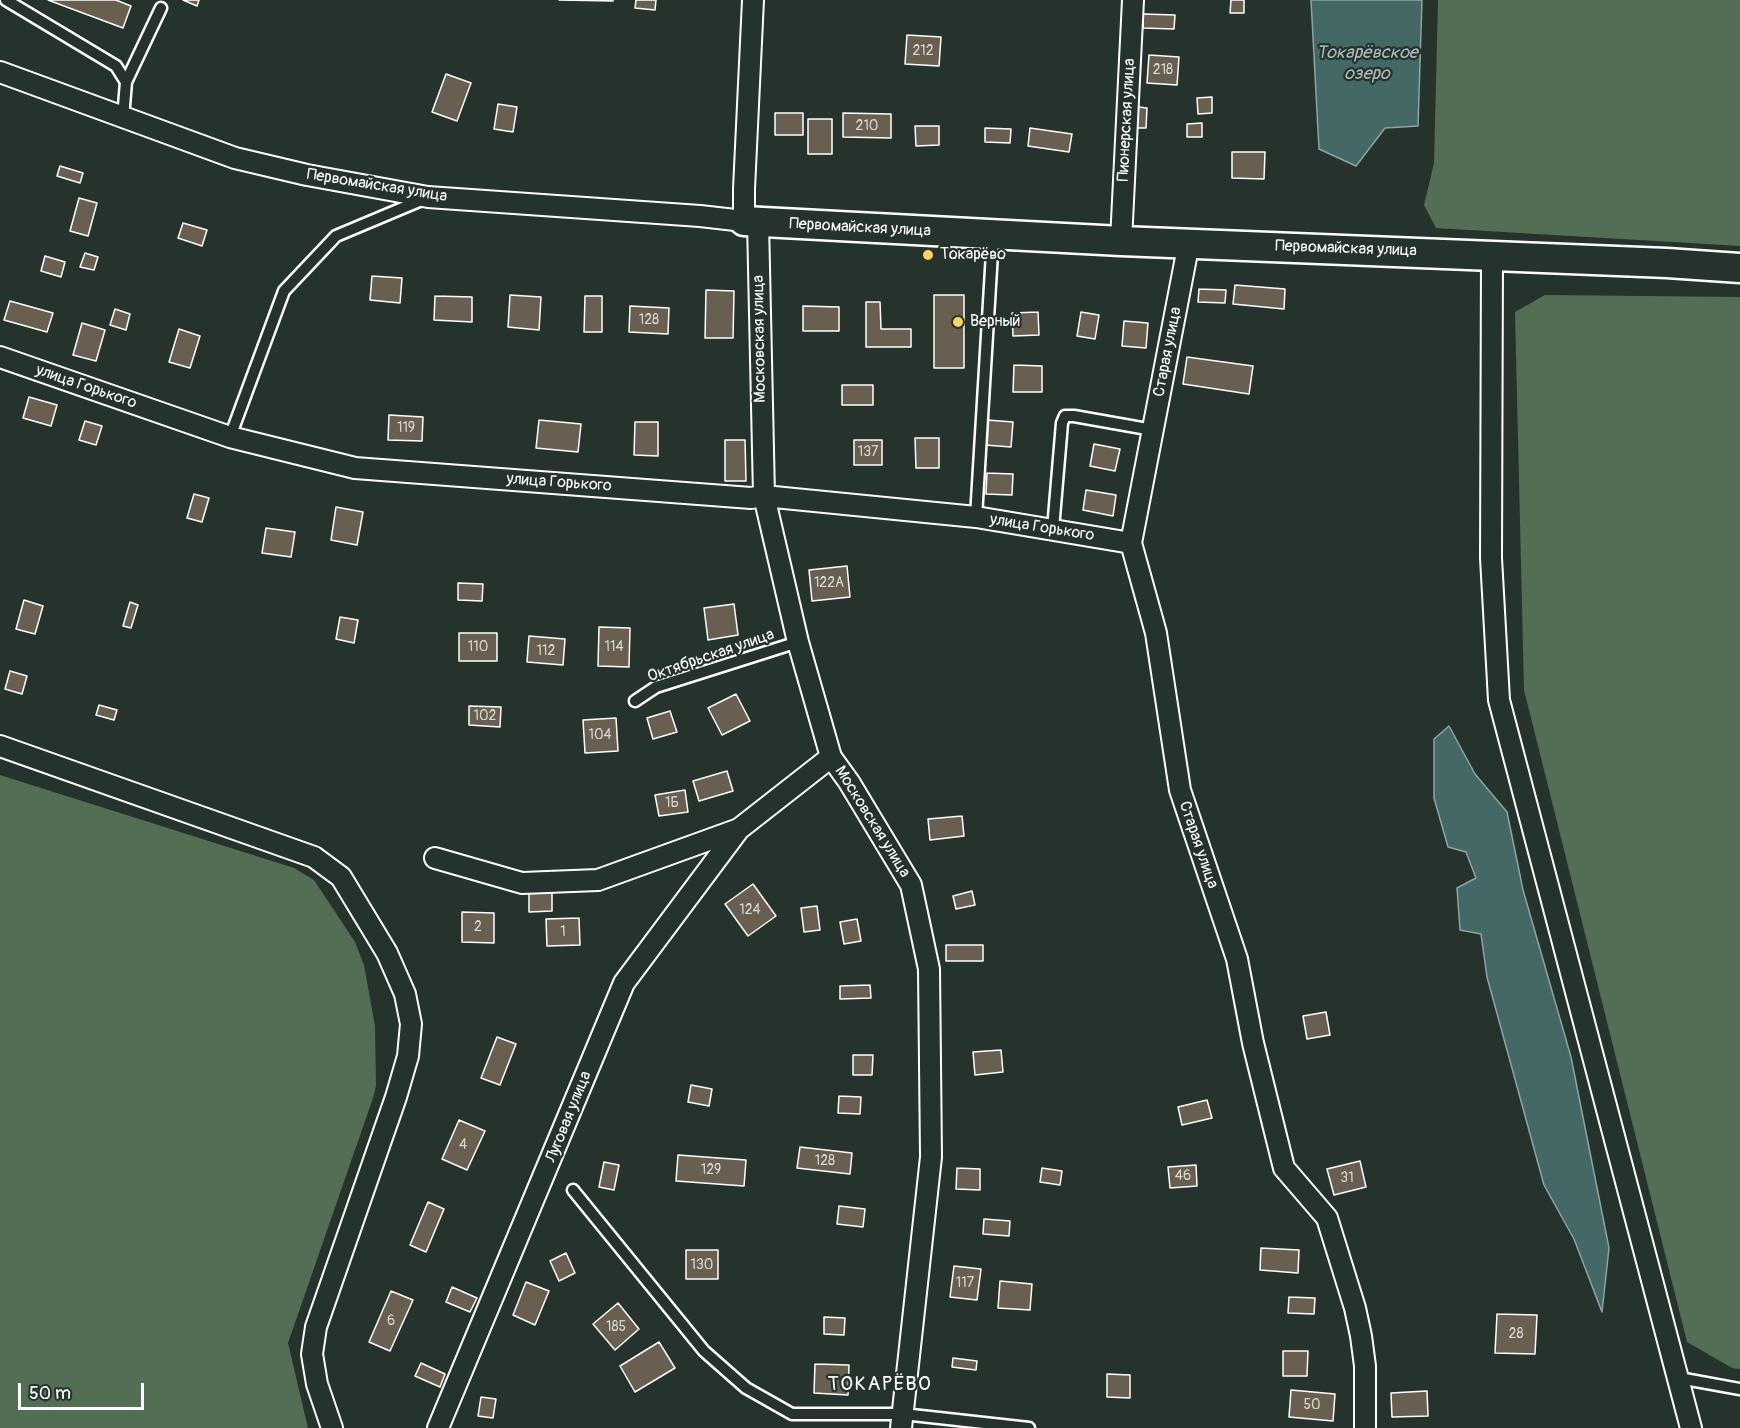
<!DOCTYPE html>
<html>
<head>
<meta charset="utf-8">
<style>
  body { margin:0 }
  #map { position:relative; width:1740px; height:1428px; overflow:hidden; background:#26332d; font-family:Pangolin,sans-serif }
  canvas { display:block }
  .scale { position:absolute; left:18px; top:1383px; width:126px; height:27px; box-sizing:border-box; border:3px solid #fff; border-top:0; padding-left:8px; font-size:18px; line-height:21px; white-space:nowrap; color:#fff; -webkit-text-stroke:4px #26332d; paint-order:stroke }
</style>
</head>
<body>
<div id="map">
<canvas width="1740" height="1428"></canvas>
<div class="scale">50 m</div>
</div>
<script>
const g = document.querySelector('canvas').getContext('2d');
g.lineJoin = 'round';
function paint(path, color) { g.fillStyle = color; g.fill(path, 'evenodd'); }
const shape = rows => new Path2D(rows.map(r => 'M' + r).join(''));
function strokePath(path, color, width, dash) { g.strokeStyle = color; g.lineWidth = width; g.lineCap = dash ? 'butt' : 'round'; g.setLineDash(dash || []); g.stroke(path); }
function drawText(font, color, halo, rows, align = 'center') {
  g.font = font + ' Pangolin,sans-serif'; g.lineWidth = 4.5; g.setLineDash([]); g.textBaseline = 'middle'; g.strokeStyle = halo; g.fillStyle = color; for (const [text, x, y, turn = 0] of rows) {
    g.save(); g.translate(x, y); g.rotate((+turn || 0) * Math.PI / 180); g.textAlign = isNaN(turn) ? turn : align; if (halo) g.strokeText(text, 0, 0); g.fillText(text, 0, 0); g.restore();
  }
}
const green = shape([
  [1438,0,1740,0,1740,246,1436,228,1424,205,1434,163],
  [1545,295,1740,297,1740,1369,1732,1368,1687,1342,1524,690,1515,312],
  [0,775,294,868,314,880,355,942,364,965,375,1026,376,1086,373,1098,288,1343,308,1428,0,1428]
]);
const water = shape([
  [1311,0,1422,0,1418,126,1385,128,1356,166,1319,149,1311,0],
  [1449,726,1475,774,1507,812,1523,890,1571,1057,1609,1248,1602,1312,1574,1239,1544,1185,1487,977,1481,934,1460,930,1457,888,1476,878,1466,852,1448,847,1434,798,1434,739,1449,726]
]);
const building = shape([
  [48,0,116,0,131,6,123,28,48,0],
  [183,0,199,0,197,6,183,0],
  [559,0,613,0,613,1,559,0],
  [636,0,656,0,655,10,635,8,636,0],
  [1231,0,1244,0,1244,13,1230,13,1231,0],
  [1143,14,1175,15,1174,29,1143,28,1143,14],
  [907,35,941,37,939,66,905,64,907,35],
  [1149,55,1179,57,1177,85,1147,83,1149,55],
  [446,74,471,83,457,121,432,112,446,74],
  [1212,97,1212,113,1198,114,1197,98,1212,97],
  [498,104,517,107,513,132,494,129,498,104],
  [1138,107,1147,108,1146,128,1137,128,1138,107],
  [775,113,803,113,803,135,775,135,775,113],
  [843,113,891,114,891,138,843,137,843,113],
  [808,119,832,119,832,154,808,154,808,119],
  [1202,123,1202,137,1187,137,1187,124,1202,123],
  [915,126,939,126,939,145,916,146,915,126],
  [985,128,1011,129,1010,143,985,142,985,128],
  [1030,128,1072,134,1069,152,1028,146,1030,128],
  [1232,152,1265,152,1264,179,1232,178,1232,152],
  [60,166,83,173,80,183,57,176,60,166],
  [79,198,97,203,88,236,70,231,79,198],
  [183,223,207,230,202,246,178,238,183,223],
  [85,253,98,257,94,270,80,267,85,253],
  [45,256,65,262,61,277,41,271,45,256],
  [372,276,402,278,400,303,370,300,372,276],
  [1235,285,1285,289,1284,309,1233,304,1235,285],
  [1199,289,1226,290,1225,303,1198,302,1199,289],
  [706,290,734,291,733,338,705,338,706,290],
  [510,295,541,297,539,330,508,327,510,295],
  [934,295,964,295,964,368,934,368,934,295],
  [435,296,472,297,472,322,434,320,435,296],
  [585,296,602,296,602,332,584,332,585,296],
  [10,301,53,313,47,332,4,320,10,301],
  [866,302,880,302,881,329,911,329,911,347,866,347,866,302],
  [630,306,669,308,668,334,629,332,630,306],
  [803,306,839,307,839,331,803,331,803,306],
  [115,309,130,314,126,330,110,325,115,309],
  [1038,312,1039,335,1013,336,1012,313,1038,312],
  [1081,312,1099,315,1095,339,1077,336,1081,312],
  [1124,321,1148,323,1146,348,1122,346,1124,321],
  [82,323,105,330,96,361,73,355,82,323],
  [179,329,200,336,190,368,169,362,179,329],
  [1187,357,1253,366,1249,394,1183,384,1187,357],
  [1014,365,1042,366,1042,392,1013,392,1014,365],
  [842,385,873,385,873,405,842,405,842,385],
  [29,397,57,405,51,426,23,418,29,397],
  [389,415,423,417,422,441,388,440,389,415],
  [539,420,581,424,578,452,536,448,539,420],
  [987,420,1013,422,1011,447,985,445,987,420],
  [85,421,102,426,96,445,79,440,85,421],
  [635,422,658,422,658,456,634,455,635,422],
  [915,438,939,438,939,468,916,468,915,438],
  [725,440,745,440,746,481,725,481,725,440],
  [854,440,882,440,882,465,854,465,854,440],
  [1094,444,1120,449,1115,471,1090,466,1094,444],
  [987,473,1013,474,1012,495,986,494,987,473],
  [1086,490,1116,495,1113,516,1083,510,1086,490],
  [194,494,209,498,202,522,187,518,194,494],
  [336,507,363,512,357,545,331,540,336,507],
  [266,528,295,532,291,557,262,553,266,528],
  [847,566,850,597,812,601,809,570,847,566],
  [458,583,483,584,482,601,458,600,458,583],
  [24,600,43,606,35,634,16,629,24,600],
  [130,602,138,605,131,628,123,626,130,602],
  [734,604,738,635,708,640,704,608,734,604],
  [340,617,358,620,354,643,336,639,340,617],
  [599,627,630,628,629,667,598,666,599,627],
  [459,633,497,633,497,661,459,661,459,633],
  [529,636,565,639,563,665,527,662,529,636],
  [10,671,27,676,22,694,5,689,10,671],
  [736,694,750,721,722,735,708,708,736,694],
  [99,705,117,710,114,720,96,715,99,705],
  [469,706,501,707,500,727,469,725,469,706],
  [670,711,677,732,653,739,647,718,670,711],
  [616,718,618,751,585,753,583,720,616,718],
  [727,771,733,791,699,801,693,781,727,771],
  [685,790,688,812,659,816,655,795,685,790],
  [962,816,964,836,930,840,928,819,962,816],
  [753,884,776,916,748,936,725,904,753,884],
  [552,890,552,911,529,912,529,891,552,890],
  [972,891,975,905,956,909,953,896,972,891],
  [817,906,820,930,804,932,801,908,817,906],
  [462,912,494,913,494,943,462,942,462,912],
  [579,918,580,945,547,946,546,919,579,918],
  [857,919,861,941,844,944,840,922,857,919],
  [946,945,983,945,983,961,946,961,946,945],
  [870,985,871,998,840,999,840,986,870,985],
  [1326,1012,1330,1035,1307,1039,1303,1016,1326,1012],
  [497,1037,516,1044,500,1085,481,1078,497,1037],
  [1001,1050,1003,1072,975,1075,973,1052,1001,1050],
  [853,1055,873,1055,872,1075,853,1075,853,1055],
  [691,1085,712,1089,709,1106,688,1102,691,1085],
  [839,1096,861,1097,860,1114,838,1113,839,1096],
  [1207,1100,1212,1118,1182,1125,1178,1107,1207,1100],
  [459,1120,485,1131,467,1170,442,1159,459,1120],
  [800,1147,852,1153,850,1174,797,1168,800,1147],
  [678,1155,746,1160,744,1186,676,1181,678,1155],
  [1360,1161,1366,1187,1334,1195,1327,1169,1360,1161],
  [604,1162,619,1165,614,1190,599,1187,604,1162],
  [1196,1165,1197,1186,1170,1188,1168,1167,1196,1165],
  [957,1168,980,1169,980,1190,956,1189,957,1168],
  [1042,1168,1062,1171,1060,1185,1040,1182,1042,1168],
  [428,1202,444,1209,426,1252,410,1245,428,1202],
  [839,1206,865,1209,863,1227,837,1224,839,1206],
  [984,1219,1010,1221,1009,1236,983,1234,984,1219],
  [1261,1248,1299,1250,1298,1273,1260,1270,1261,1248],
  [686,1250,718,1250,718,1279,686,1279,686,1250],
  [566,1253,575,1273,559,1281,550,1261,566,1253],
  [954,1266,981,1269,977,1300,950,1297,954,1266],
  [1000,1281,1032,1284,1030,1310,998,1308,1000,1281],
  [526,1282,549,1291,535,1325,513,1315,526,1282],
  [452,1287,477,1298,470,1312,446,1302,452,1287],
  [391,1291,413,1300,390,1351,369,1342,391,1291],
  [1289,1297,1315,1298,1314,1314,1288,1313,1289,1297],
  [618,1303,639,1329,615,1350,593,1324,618,1303],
  [1497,1314,1537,1315,1535,1354,1495,1353,1497,1314],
  [824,1317,845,1318,844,1335,824,1334,824,1317],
  [659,1342,675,1368,635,1392,620,1366,659,1342],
  [1283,1351,1308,1351,1307,1376,1283,1376,1283,1351],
  [953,1358,977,1361,976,1370,952,1367,953,1358],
  [421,1363,445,1374,440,1387,415,1376,421,1363],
  [815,1364,849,1365,848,1395,814,1393,815,1364],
  [1107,1374,1130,1375,1130,1398,1107,1397,1107,1374],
  [1291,1390,1335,1394,1333,1421,1289,1417,1291,1390],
  [1427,1391,1428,1416,1392,1417,1391,1393,1427,1391],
  [481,1397,496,1399,493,1418,478,1416,481,1397]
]);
const lane = shape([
  [6,0,116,66,126,82,123,118],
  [126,82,161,8],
  [230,437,284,291,336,236,424,199],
  [976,517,993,236],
  [1053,529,1062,423,1065,416,1074,416,1153,430],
  [635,701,656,687,798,642],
  [573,1190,704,1351,746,1388,792,1414,903,1414,1029,1428],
  [1679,1378,1740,1389]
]);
const street = shape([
  [0,72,235,158,307,175,428,197,700,216,744,221,744,189,753,0],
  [758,222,764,496,798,642,831,757,849,782,911,885,929,969,931,1157,901,1428],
  [1121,241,1133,0],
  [1189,242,1131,543,1156,633,1180,790,1237,959,1253,1043,1284,1168,1327,1218,1355,1308,1361,1336,1365,1366,1365,1428],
  [1492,255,1491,558,1499,700,1691,1428],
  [0,357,230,437,355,468,751,498,764,496,976,517,1131,543],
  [0,746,314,857,341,877,387,953,405,994,411,1024,408,1056,396,1097,316,1327,312,1354,317,1384,332,1428],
  [435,858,522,883,598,880,739,829,831,757],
  [438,1428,624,983,739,829]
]);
const secondary = shape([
  [744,221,1121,241,1667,263,1740,268]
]);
const markers = [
  [928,255,6,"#ffd166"],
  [958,322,6,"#ffd166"]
];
const numberNames = [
  ["212",923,51],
  ["218",1163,70],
  ["210",867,126],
  ["128",649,320],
  ["119",406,428],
  ["137",868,452],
  ["122А",829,583],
  ["110",478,647],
  ["114",614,647],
  ["112",546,651],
  ["102",485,716],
  ["104",600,735],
  ["1Б",672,803],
  ["124",750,910],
  ["2",478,927],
  ["1",563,932],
  ["4",463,1145],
  ["128",825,1161],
  ["129",711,1170],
  ["46",1183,1176],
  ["31",1347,1178],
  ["130",702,1265],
  ["117",965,1283],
  ["6",391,1321],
  ["185",616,1327],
  ["28",1516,1334],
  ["50",1312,1405]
];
const streetNames = [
  ["Пионерская улица",1127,120,-87],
  ["Первомайская улица",377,186,9],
  ["Первомайская улица",860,228,3],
  ["Первомайская улица",1346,249,2],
  ["Московская улица",760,339,-91],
  ["Старая улица",1168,352,-79],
  ["улица Горького",86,387,19],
  ["улица Горького",559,483,4],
  ["улица Горького",1042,528,9],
  ["Октябрьская улица",711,656,-19],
  ["Московская улица",872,822,58],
  ["Старая улица",1198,845,71],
  ["Луговая улица",569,1117,-68]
];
const poiNames = [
  ["Токарёво",940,255],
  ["Верный",970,322]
];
const waterNames = [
  ["Токарёвское",1367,53],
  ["озеро",1367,74]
];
const quarterNames = [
  ["ТОКАРЁВО",880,1385]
];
paint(green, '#536e55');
paint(water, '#436866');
strokePath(water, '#8ea4a3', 1.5);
paint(building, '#685f51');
strokePath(building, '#fff', 1.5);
strokePath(lane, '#fff', 15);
strokePath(street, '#fff', 24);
strokePath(secondary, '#fff', 33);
strokePath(lane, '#26332d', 10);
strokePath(street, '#26332d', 20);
strokePath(secondary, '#26332d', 28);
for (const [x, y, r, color] of markers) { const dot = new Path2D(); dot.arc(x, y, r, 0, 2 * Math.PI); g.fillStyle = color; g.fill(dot); strokePath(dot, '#26332d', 2); }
drawText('14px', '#d9d7d4', null, numberNames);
drawText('16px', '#fff', '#26332d', streetNames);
drawText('16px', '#fff', '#26332d', poiNames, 'left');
drawText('italic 18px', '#aabbba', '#26332d', waterNames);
g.letterSpacing = '1.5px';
drawText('20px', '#fff', '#26332d', quarterNames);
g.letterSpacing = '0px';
</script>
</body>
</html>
